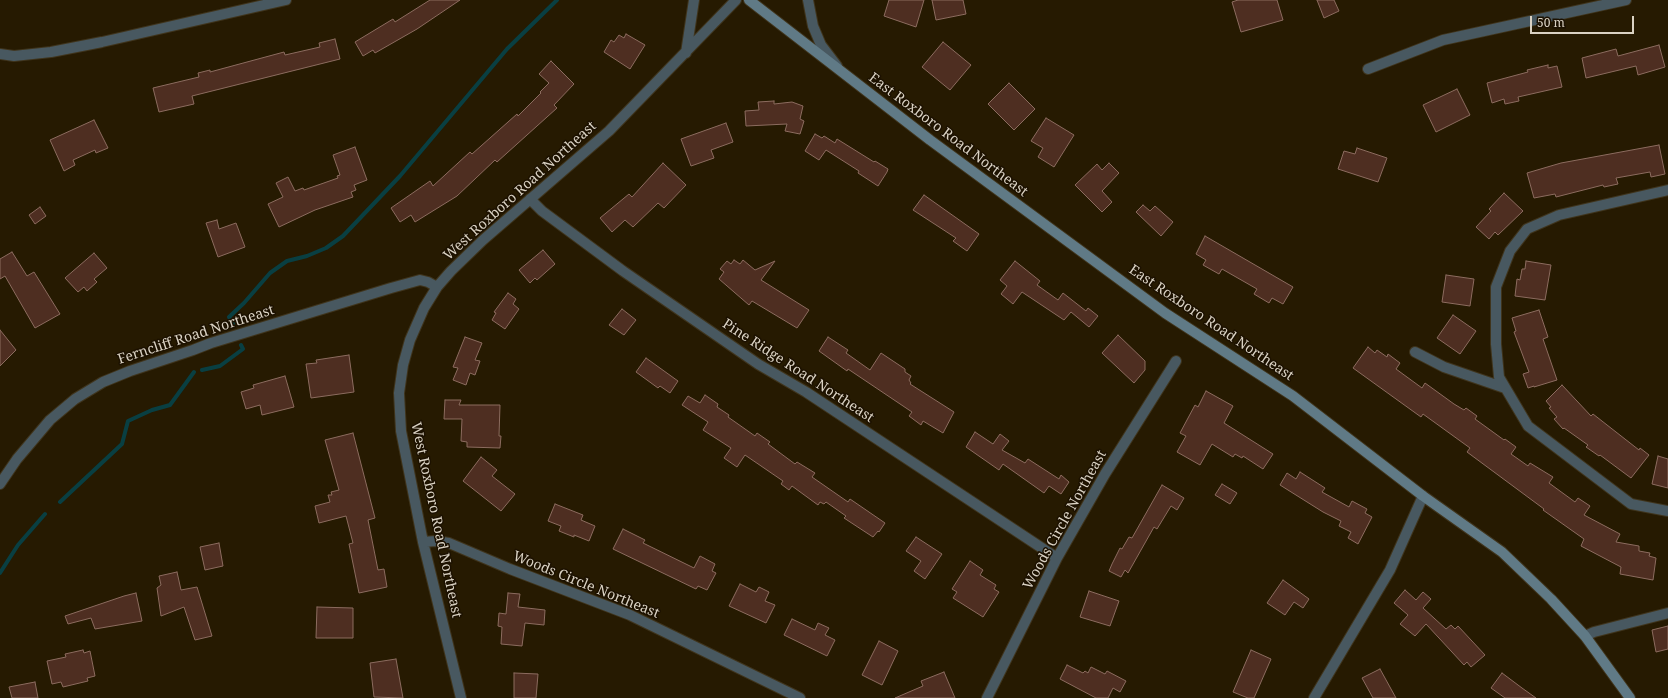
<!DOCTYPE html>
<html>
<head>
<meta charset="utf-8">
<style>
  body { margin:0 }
  #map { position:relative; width:1668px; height:698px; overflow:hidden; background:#261a01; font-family:"Noto Serif",serif }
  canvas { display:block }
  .scale { position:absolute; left:1530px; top:16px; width:104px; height:18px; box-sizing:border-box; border:2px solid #dad2c3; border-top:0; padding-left:5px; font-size:12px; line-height:14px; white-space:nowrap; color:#dad2c3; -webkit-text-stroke:3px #1c1100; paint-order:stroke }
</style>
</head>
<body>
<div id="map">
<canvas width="1668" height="698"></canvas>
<div class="scale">50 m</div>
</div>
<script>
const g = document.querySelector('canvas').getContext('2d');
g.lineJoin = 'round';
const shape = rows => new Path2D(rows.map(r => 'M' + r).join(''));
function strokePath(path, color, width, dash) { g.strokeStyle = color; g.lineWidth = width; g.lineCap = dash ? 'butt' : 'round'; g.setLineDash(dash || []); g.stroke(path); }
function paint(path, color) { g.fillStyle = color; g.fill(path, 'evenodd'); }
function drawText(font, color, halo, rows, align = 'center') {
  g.font = font + ' "Noto Serif",serif'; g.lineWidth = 3; g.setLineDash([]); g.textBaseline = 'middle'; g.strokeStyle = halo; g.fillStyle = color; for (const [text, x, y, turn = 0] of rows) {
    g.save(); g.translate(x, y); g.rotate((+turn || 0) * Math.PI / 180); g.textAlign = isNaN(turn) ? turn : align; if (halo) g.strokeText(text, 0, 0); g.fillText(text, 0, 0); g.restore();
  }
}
const stream = shape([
  [233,324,229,317,244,303,270,273,287,261,307,256,326,248,343,236,400,176,507,49,557,0],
  [202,370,220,366,243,349,241,345],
  [60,502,122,444,128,421,152,410,170,405,194,372],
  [0,573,18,545,45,514]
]);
const building = shape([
  [430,0,460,0,417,29,375,53,373,50,363,56,355,42,393,19,395,22,430,0],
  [889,0,924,0,916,27,884,16,889,0],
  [932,0,963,0,966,14,936,20,932,0],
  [1238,0,1277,0,1283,20,1241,32,1232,2,1238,0],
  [1317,0,1334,0,1339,11,1324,18,1317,0],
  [626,34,645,45,630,69,604,52,611,40,614,42,619,35,624,38,626,34],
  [335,39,340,59,192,96,194,104,159,112,153,88,199,77,198,73,210,70,210,72,284,52,285,55,320,47,319,43,335,39],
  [943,42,971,65,950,90,922,67,943,42],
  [1659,45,1665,67,1638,75,1636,66,1586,78,1582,58,1616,49,1618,56,1659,45],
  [551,61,574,84,554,105,557,108,497,162,495,160,457,196,415,222,411,215,400,222,391,208,430,181,433,186,470,152,472,154,517,114,518,116,541,93,540,92,549,83,539,74,551,61],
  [1548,65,1548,68,1557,66,1562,87,1518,97,1519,101,1505,104,1504,99,1492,103,1487,83,1528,72,1527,70,1548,65],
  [1009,83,1035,109,1014,130,988,104,1009,83],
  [1457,89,1470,115,1436,132,1423,105,1457,89],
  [774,101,774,104,792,102,803,106,800,119,804,121,800,134,785,131,787,124,746,126,745,111,759,110,758,102,774,101],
  [1046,118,1074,135,1054,167,1038,157,1043,148,1031,141,1046,118],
  [94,120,108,148,96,153,95,150,73,160,75,165,64,171,50,140,94,120],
  [726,123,733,142,711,150,714,158,691,166,681,139,726,123],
  [815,134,822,138,824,136,835,143,837,139,874,162,875,161,888,169,887,172,878,186,858,173,859,171,826,150,819,160,805,151,815,134],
  [1659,145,1665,174,1651,177,1650,172,1616,178,1618,184,1604,187,1603,185,1556,197,1555,194,1534,198,1527,173,1561,163,1659,145],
  [355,147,367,180,354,185,356,190,351,192,353,197,315,210,279,227,268,204,283,197,276,183,288,177,295,191,303,188,304,190,338,178,337,176,340,175,333,155,355,147],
  [1357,148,1387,158,1378,182,1338,169,1344,151,1355,154,1357,148],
  [663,163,686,185,664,208,658,203,633,227,625,220,612,232,600,218,629,194,632,197,663,163],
  [1109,163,1119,173,1102,191,1112,202,1102,212,1075,185,1097,164,1102,170,1109,163],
  [1504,193,1523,211,1498,235,1495,232,1489,239,1476,227,1491,211,1489,209,1504,193],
  [924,195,979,234,967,251,953,241,956,238,913,210,924,195],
  [1143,205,1150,211,1155,206,1173,222,1161,236,1136,212,1143,205],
  [40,207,46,216,35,224,29,215,40,207],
  [217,220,219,229,236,223,245,247,218,257,206,223,217,220],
  [1205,236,1293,287,1283,304,1272,298,1269,303,1254,294,1257,289,1222,269,1219,274,1203,265,1206,260,1196,254,1205,236],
  [543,250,555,264,537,280,535,278,530,283,519,270,543,250],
  [12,252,27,276,34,272,60,314,35,328,5,276,0,279,0,259,12,252],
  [94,253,107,268,94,279,97,282,87,291,84,287,78,292,65,278,94,253],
  [734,260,740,264,743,260,755,270,775,261,761,280,809,310,797,328,752,301,749,305,719,279,724,272,720,269,727,261,731,264,734,260],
  [1015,261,1040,281,1037,285,1058,300,1063,293,1086,311,1088,308,1098,316,1089,327,1071,312,1064,320,1022,292,1013,304,1001,294,1007,286,1000,280,1015,261],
  [1526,261,1551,265,1545,300,1515,296,1517,279,1520,280,1522,269,1525,269,1526,261],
  [1446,275,1474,279,1470,306,1442,302,1446,275],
  [508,293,516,299,513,304,519,309,505,329,492,320,496,313,494,312,508,293],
  [622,309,636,320,624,335,609,325,622,309],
  [1539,310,1548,337,1543,339,1557,380,1534,387,1534,386,1528,388,1523,374,1529,372,1514,332,1516,331,1512,318,1539,310],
  [1453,315,1476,331,1460,354,1437,338,1453,315],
  [0,330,16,350,0,366,0,330],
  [1118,335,1145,361,1145,370,1134,383,1102,353,1118,335],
  [465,337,482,343,475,360,480,361,475,375,470,373,466,385,453,380,458,368,453,367,465,337],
  [828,337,848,350,846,353,870,370,881,353,905,369,905,372,911,376,909,380,911,383,910,384,954,412,943,433,923,421,921,425,909,416,912,412,848,369,847,371,819,351,828,337],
  [1368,347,1375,353,1377,350,1387,357,1388,354,1400,363,1396,369,1422,388,1425,383,1454,404,1464,410,1466,408,1477,416,1475,419,1504,440,1505,439,1516,447,1511,454,1528,466,1530,463,1553,477,1549,483,1575,502,1578,498,1590,506,1584,515,1620,534,1616,542,1639,546,1639,551,1650,553,1649,556,1656,558,1653,580,1620,574,1621,567,1581,546,1584,539,1543,510,1544,509,1467,452,1470,448,1423,414,1421,417,1353,368,1368,347],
  [349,355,354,392,311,398,306,364,317,363,316,360,349,355],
  [646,358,678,381,670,393,660,386,658,388,636,372,646,358],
  [285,376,294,407,262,415,260,405,246,409,241,392,254,388,253,385,285,376],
  [1562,385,1591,416,1593,414,1639,450,1640,448,1649,455,1631,478,1600,455,1599,456,1586,447,1588,445,1564,428,1563,429,1554,419,1557,417,1549,408,1551,407,1546,401,1562,385],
  [1206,391,1233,406,1224,423,1273,454,1263,469,1243,456,1242,458,1235,454,1233,457,1212,444,1200,465,1177,452,1186,436,1180,433,1195,405,1198,407,1206,391],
  [705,395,718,404,717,407,729,415,728,417,755,436,757,433,770,442,768,444,795,464,797,462,815,473,812,477,848,502,850,499,885,523,879,532,878,531,873,537,844,518,846,516,826,502,824,504,820,502,818,505,792,486,789,490,781,484,783,481,745,455,737,467,724,458,731,448,703,430,708,422,682,405,688,396,700,403,705,395],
  [445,400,461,400,459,405,500,405,499,436,501,436,500,448,467,447,467,442,461,441,462,419,444,419,445,400],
  [975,432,993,444,1000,434,1009,441,1002,450,1025,463,1028,459,1059,479,1061,475,1069,482,1061,494,1049,486,1044,493,1003,464,999,470,966,447,975,432],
  [353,433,375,518,368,520,378,570,384,569,387,587,359,593,349,544,353,543,346,516,319,523,315,506,330,502,328,495,332,495,331,492,339,490,325,440,353,433],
  [1658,456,1668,459,1668,488,1652,484,1658,456],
  [481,457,497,470,492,476,515,494,501,511,463,481,481,457],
  [1300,472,1325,488,1322,492,1349,507,1352,501,1367,509,1365,513,1372,517,1358,544,1348,538,1351,532,1339,526,1341,521,1323,512,1280,485,1287,473,1296,479,1300,472],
  [1222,484,1237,493,1230,504,1215,495,1222,484],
  [1162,485,1184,498,1177,510,1171,506,1157,529,1154,527,1128,573,1125,570,1121,577,1109,571,1112,564,1120,548,1122,549,1129,537,1132,538,1162,485],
  [555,504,583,515,581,520,595,526,589,541,574,535,574,537,559,531,561,526,548,521,555,504],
  [623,529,645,540,643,543,694,568,700,556,715,564,712,571,716,573,707,590,698,586,696,589,613,549,623,529],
  [916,537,942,554,925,579,914,571,921,561,906,551,916,537],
  [219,543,223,566,205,570,200,547,219,543],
  [970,561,983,570,980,575,996,585,994,589,999,592,983,617,953,598,957,592,952,589,970,561],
  [177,572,181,590,197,587,212,636,195,640,184,607,161,616,157,588,161,585,159,576,177,572],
  [1283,580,1309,599,1303,608,1294,602,1285,615,1267,603,1283,580],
  [740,584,756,592,759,587,769,592,765,601,775,605,766,623,729,606,740,584],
  [1405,590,1416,600,1423,592,1431,599,1423,608,1446,629,1451,625,1455,629,1458,626,1485,655,1471,667,1467,662,1464,665,1426,624,1415,636,1400,624,1408,615,1394,603,1405,590],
  [1089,591,1119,601,1110,626,1080,617,1089,591],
  [136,593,142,621,95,629,91,618,68,624,65,616,124,596,136,593],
  [508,593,520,594,518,607,545,610,544,625,525,623,522,646,501,644,502,627,498,626,499,613,506,614,508,593],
  [317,607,353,608,353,638,316,638,317,607],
  [792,619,815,630,818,623,829,628,825,635,835,640,827,656,784,635,792,619],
  [1668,626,1668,649,1656,652,1652,630,1668,626],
  [879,641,898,651,882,685,862,675,879,641],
  [83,650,84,653,90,651,95,676,87,678,88,681,63,687,61,682,52,684,47,661,66,657,65,654,83,650],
  [1251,650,1271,659,1254,698,1248,698,1233,692,1251,650],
  [396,659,403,698,374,697,370,663,396,659],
  [1067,665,1083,673,1085,671,1088,673,1091,667,1105,674,1107,671,1126,681,1120,692,1113,688,1108,698,1096,698,1060,679,1067,665],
  [1380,669,1396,698,1373,698,1362,678,1380,669],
  [944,672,955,698,895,698,923,686,921,681,944,672],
  [514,673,538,674,536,698,514,698,514,673],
  [1502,673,1522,688,1536,698,1505,698,1491,688,1502,673],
  [35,682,38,698,12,698,9,687,35,682]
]);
const minor = shape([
  [808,0,813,26,821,45,837,66],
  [686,53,694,0],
  [0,54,14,56,51,52,102,42,286,0],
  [1368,69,1443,40,1626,0],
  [1668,190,1559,215,1527,229,1510,251,1496,287,1496,344,1499,377,1528,426,1631,504,1668,511],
  [530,199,542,211,623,271,758,364,806,392,1057,558],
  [1415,352,1444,367,1505,388],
  [0,484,17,459,50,420,75,399,103,382,130,371,193,350,211,343,391,288,420,280,428,282,437,287],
  [423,542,436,541,449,543,510,569,630,615,800,698],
  [1585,636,1594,632,1668,613],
  [461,698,423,542,401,431,399,393,403,365,410,340,424,308,437,287,451,271,483,240,609,131,736,0],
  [987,698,1057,558,1105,474,1176,361],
  [1314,698,1390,570,1423,496]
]);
const secondary = shape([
  [749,0,930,140,1165,313,1293,396,1423,496,1502,552,1551,599,1585,636,1630,698]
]);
const streetNames = [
  ["East Roxboro Road Northeast",948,135,37],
  ["West Roxboro Road Northeast",520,191,-42],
  ["East Roxboro Road Northeast",1211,323,34],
  ["Ferncliff Road Northeast",196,335,-18],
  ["Pine Ridge Road Northeast",798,371,33],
  ["West Roxboro Road Northeast",436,520,78],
  ["Woods Circle Northeast",1065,520,-61],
  ["Woods Circle Northeast",586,585,22]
];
strokePath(stream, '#093f42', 4);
paint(building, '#4e2e21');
strokePath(building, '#8c6c5f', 1);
strokePath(minor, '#3f341c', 12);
strokePath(secondary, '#3f341c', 12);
strokePath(minor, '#485860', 10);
strokePath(secondary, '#607a86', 10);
drawText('14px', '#dad2c3', '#1c1100', streetNames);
</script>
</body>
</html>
